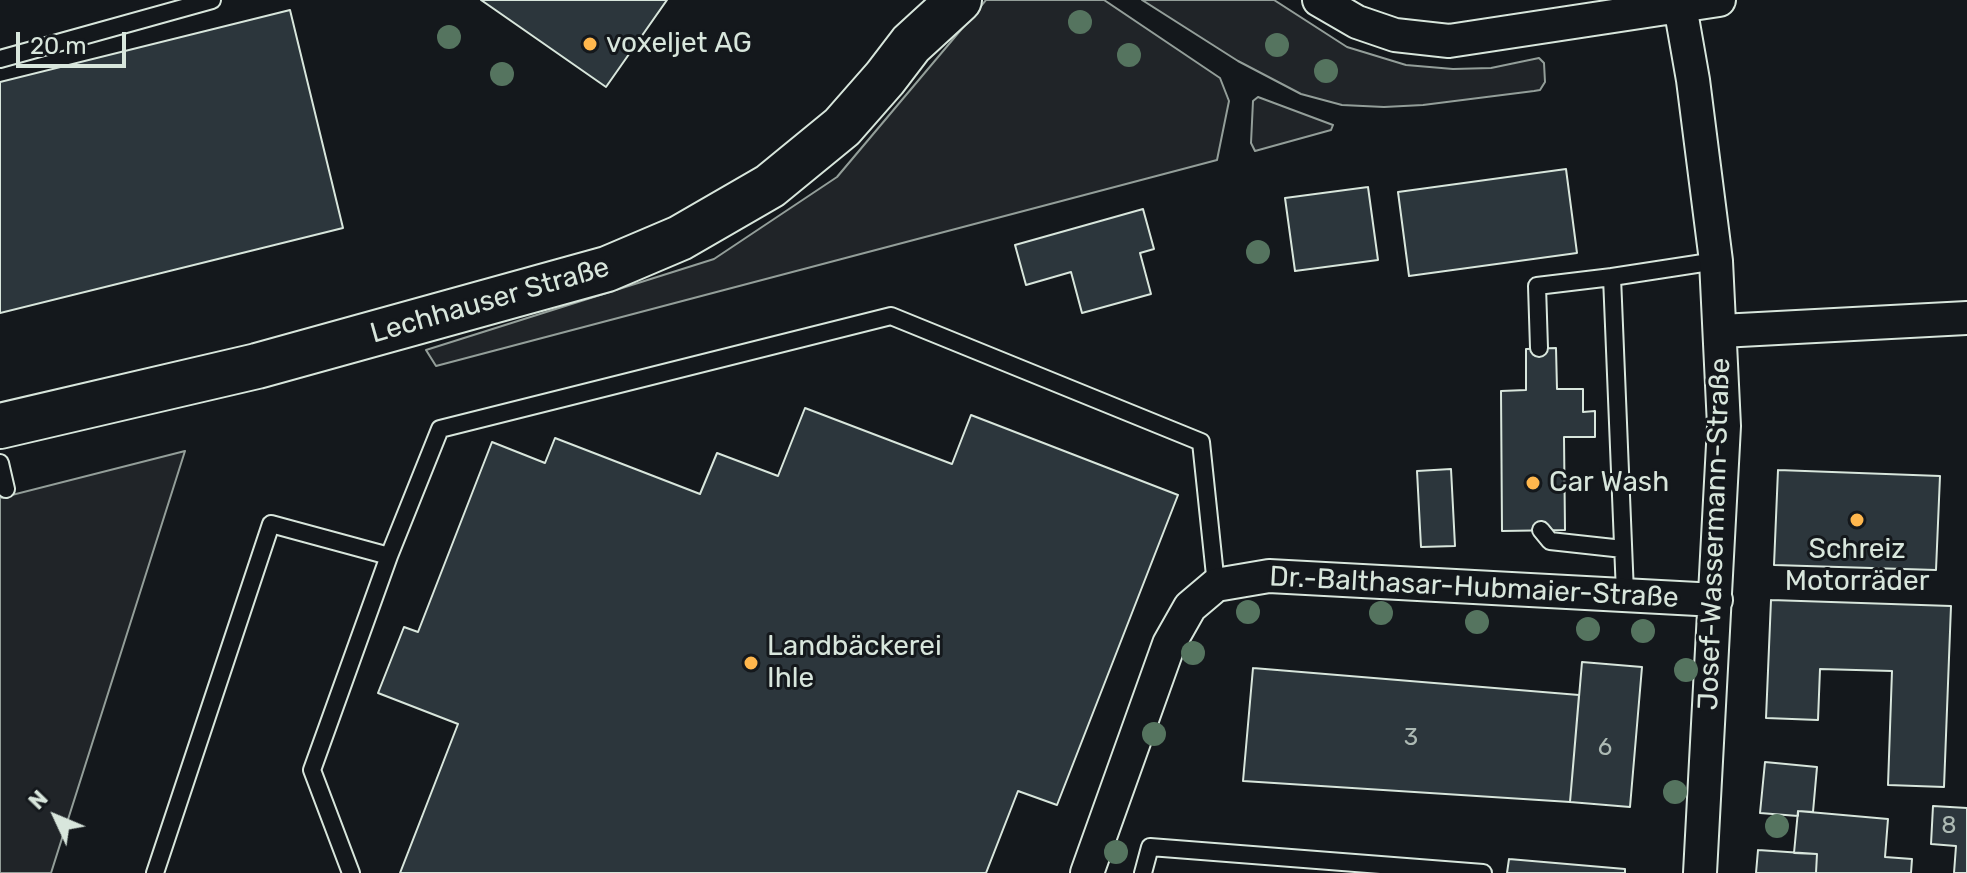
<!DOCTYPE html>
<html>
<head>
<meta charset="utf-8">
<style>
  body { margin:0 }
  #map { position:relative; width:1967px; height:873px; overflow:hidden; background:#14181c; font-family:Rubik,sans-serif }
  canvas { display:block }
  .north { position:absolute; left:16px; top:777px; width:80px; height:80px; -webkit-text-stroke:6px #14181c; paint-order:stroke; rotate:314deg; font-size:22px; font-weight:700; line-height:32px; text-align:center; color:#d8e6dc }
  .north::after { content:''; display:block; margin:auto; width:28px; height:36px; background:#d8e6dc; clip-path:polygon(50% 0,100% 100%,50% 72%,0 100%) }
  .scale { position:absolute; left:16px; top:32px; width:110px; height:36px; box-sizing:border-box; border:4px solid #d8e6dc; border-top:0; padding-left:10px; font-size:24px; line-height:28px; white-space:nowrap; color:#d8e6dc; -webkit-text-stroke:6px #14181c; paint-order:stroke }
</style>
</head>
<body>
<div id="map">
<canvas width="1967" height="873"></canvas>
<div class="north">N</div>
<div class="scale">20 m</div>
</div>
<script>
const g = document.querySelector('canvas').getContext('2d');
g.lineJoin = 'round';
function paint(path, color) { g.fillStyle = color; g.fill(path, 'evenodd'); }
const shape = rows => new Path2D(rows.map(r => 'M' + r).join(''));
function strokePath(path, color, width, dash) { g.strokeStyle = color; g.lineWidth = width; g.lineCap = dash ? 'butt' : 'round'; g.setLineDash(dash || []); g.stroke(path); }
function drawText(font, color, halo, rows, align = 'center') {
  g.font = font + ' Rubik,sans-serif'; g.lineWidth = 6; g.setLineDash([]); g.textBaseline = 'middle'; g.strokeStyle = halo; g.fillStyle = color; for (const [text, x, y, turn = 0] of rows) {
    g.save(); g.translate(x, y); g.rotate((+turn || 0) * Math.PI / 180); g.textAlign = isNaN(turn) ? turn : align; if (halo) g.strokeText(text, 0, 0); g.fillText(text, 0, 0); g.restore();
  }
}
const green = shape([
  [986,0,1104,0,1220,78,1229,101,1217,160,436,366,426,350,714,259,837,177,986,0],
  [1142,0,1274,0,1347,47,1406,65,1453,69,1491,68,1539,58,1544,63,1545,82,1540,90,1534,91,1423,105,1384,107,1342,105,1301,94,1238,61,1142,0],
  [1258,97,1333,125,1331,130,1255,151,1251,143,1253,101,1258,97],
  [185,451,51,873,0,873,0,498,185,451]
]);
const building = shape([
  [481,0,667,0,606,87,481,0],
  [290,10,343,228,0,313,0,82,290,10],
  [1566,169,1577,253,1409,276,1398,192,1566,169],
  [1368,187,1378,260,1295,271,1285,198,1368,187],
  [1143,209,1154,249,1140,253,1151,294,1082,313,1071,272,1026,285,1015,245,1143,209],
  [1556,348,1557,389,1583,389,1583,412,1595,411,1595,437,1564,437,1565,530,1502,531,1501,391,1526,390,1526,349,1556,348],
  [805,408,952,464,971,415,1178,495,1057,805,1018,791,986,873,400,873,458,724,378,693,404,627,418,632,492,442,545,463,555,438,700,494,717,453,778,476,805,408],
  [1451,469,1455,546,1421,547,1417,471,1451,469],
  [1778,470,1940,476,1936,570,1774,565,1778,470],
  [1771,600,1951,606,1944,787,1888,785,1892,671,1820,669,1818,720,1766,718,1771,600],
  [1582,662,1642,667,1630,807,1570,802,1582,662],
  [1253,668,1579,695,1570,802,1243,781,1253,668],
  [1765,762,1817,767,1813,812,1798,811,1798,816,1760,813,1765,762],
  [1933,806,1967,808,1967,873,1954,873,1956,846,1931,844,1933,806],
  [1798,811,1888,819,1885,857,1912,859,1911,873,1816,873,1817,854,1794,853,1798,811],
  [1758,850,1817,854,1816,873,1756,873,1758,850],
  [1509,859,1625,869,1625,873,1507,873,1509,859]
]);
const lane = shape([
  [0,59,212,0],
  [1612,277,1716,261],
  [1539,348,1537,286,1612,277,1625,593],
  [0,463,6,489],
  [1541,530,1550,541,1623,549],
  [155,873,271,524,389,556],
  [351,873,312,770,389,556,440,429,891,316,1201,442,1216,585],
  [1143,873,1150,847,1483,873]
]);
const street = shape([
  [1319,0,1357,22,1395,35,1449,41,1719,0],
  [1680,6,1693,80,1716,261,1724,426,1700,873],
  [1721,331,1967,318],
  [1087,873,1169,644,1190,607,1216,585,1269,576,1716,600]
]);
const secondary = shape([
  [0,426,257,366,607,269,680,238,770,186,842,127,885,78,911,44,959,0]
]);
const trees = [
  [1080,22],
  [449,37],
  [1277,45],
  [1129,55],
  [1326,71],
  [502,74],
  [1258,252],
  [1248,612],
  [1381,613],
  [1477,622],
  [1588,629],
  [1643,631],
  [1193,653],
  [1686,670],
  [1154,734],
  [1675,792],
  [1777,826],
  [1116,852]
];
const markers = [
  [590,44,8,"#ffb74d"],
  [1533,483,8,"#ffb74d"],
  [1857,520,8,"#ffb74d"],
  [751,663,8,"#ffb74d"]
];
const numberNames = [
  ["3",1411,738],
  ["6",1605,748],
  ["8",1949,826]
];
const poiNames = [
  ["voxeljet AG",606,44],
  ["Car Wash",1549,483],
  ["Schreiz",1857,550,"center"],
  ["Motorräder",1857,582,"center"],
  ["Landbäckerei",767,647],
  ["Ihle",767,679]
];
const streetNames = [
  ["Lechhauser Straße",490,301,-16],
  ["Josef-Wassermann-Straße",1715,534,-88],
  ["Dr.-Balthasar-Hubmaier-Straße",1474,588,3]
];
paint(green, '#202428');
strokePath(green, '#939e99', 2);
paint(building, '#2c363c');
strokePath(building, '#d8e6dc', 2);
strokePath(lane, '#d8e6dc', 20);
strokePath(street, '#d8e6dc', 36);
strokePath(secondary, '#d8e6dc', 48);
strokePath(lane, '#14181c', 16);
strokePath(street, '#14181c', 32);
strokePath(secondary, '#14181c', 44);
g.fillStyle = '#55745f';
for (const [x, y] of trees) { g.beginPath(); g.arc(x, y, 12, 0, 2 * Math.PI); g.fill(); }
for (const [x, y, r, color] of markers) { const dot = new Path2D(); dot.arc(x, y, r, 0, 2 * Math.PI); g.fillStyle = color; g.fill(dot); strokePath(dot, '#14181c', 3); }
drawText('24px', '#adbab4', null, numberNames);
drawText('28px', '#d8e6dc', '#14181c', poiNames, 'left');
drawText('28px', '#d8e6dc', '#14181c', streetNames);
</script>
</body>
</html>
